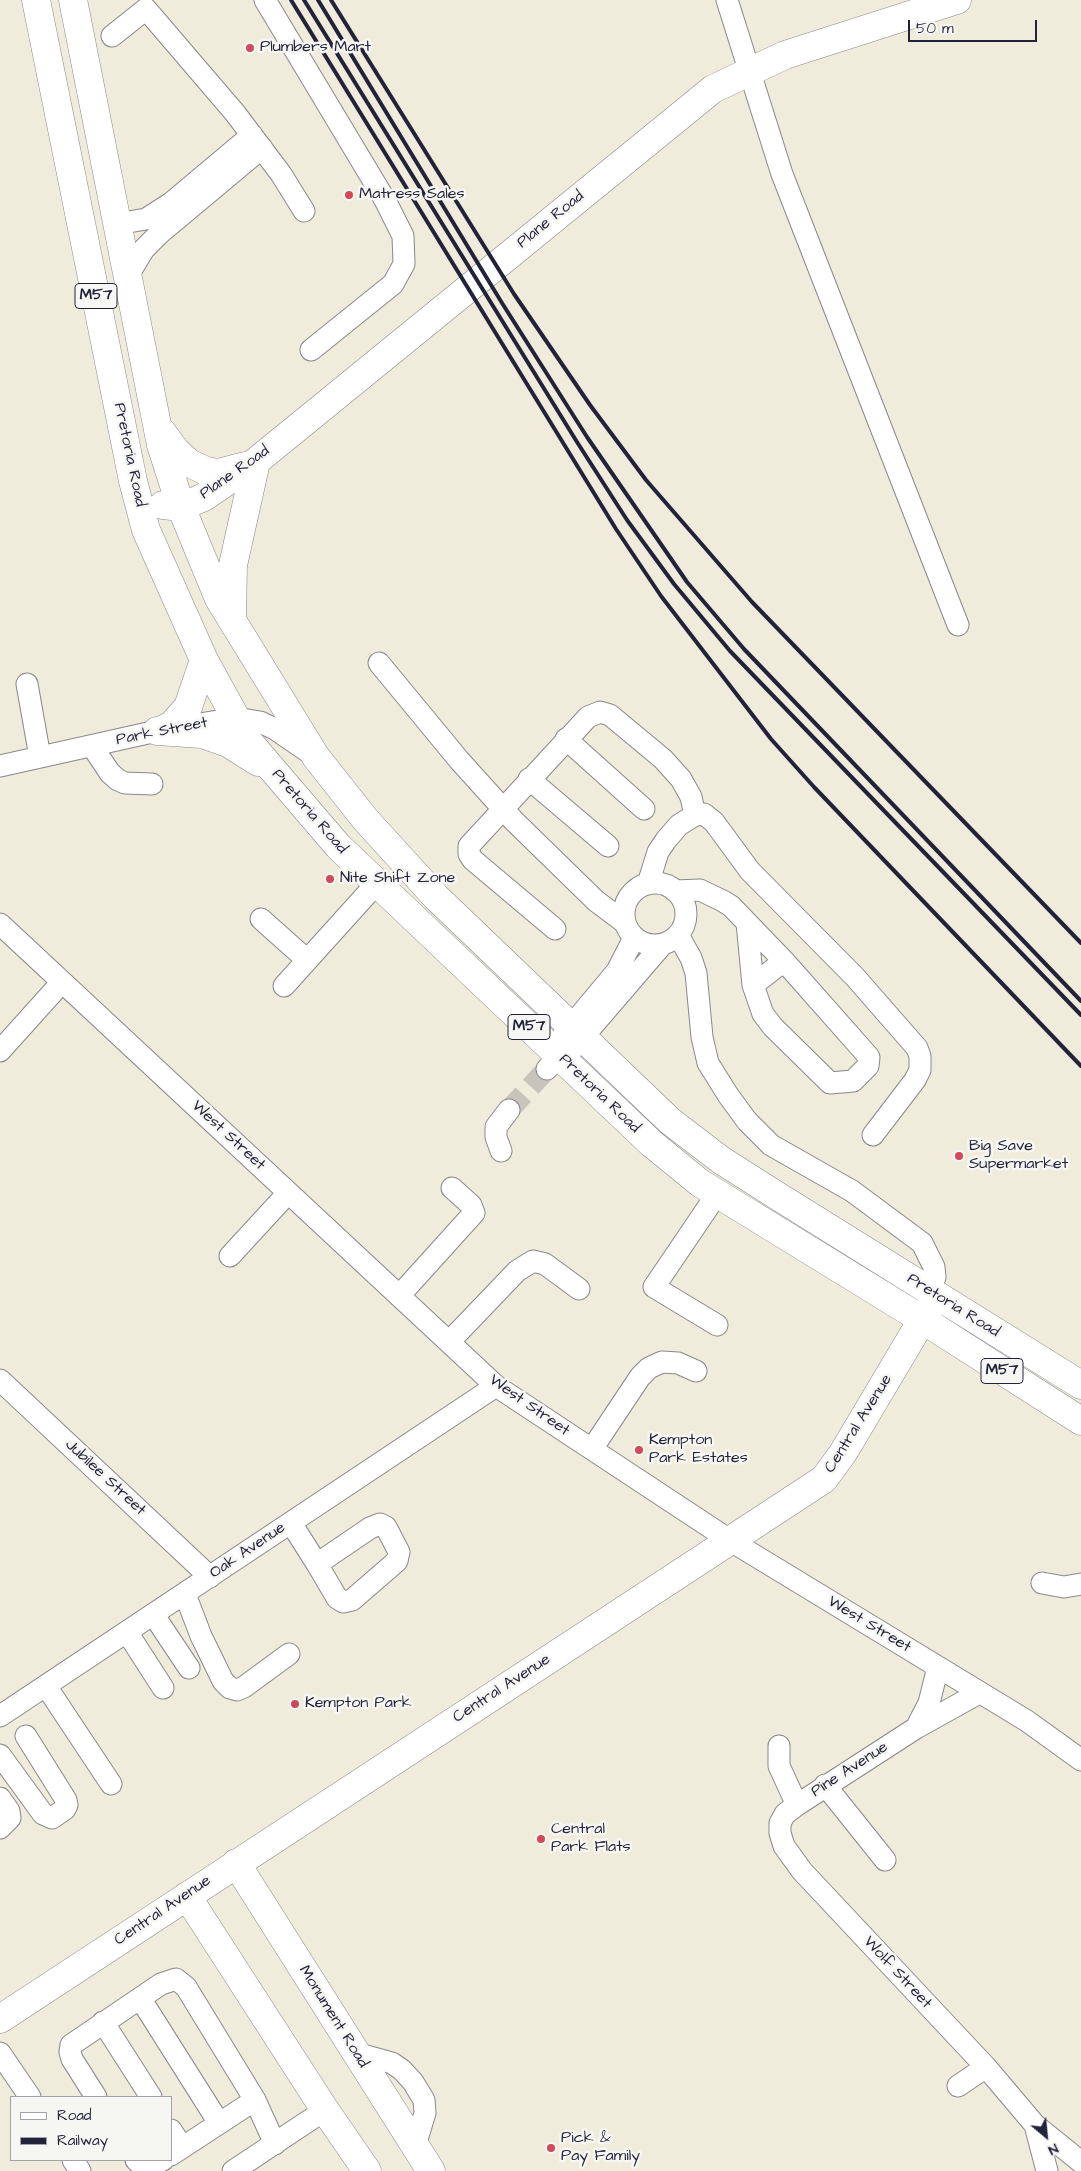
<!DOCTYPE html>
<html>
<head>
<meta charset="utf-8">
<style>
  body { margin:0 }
  #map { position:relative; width:1081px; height:2171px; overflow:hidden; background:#f0ecdb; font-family:"Architects Daughter",sans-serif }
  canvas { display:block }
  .legend { position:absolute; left:10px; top:2096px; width:162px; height:65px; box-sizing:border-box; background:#f6f6f2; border:1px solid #a1a1a9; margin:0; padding:6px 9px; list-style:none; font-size:15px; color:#22223b }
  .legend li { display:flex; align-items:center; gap:10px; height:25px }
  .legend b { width:25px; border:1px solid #a1a1a9 }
  .north { position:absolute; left:1021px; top:2111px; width:50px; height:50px; -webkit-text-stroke:4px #f6f6f2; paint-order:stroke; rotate:152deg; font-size:14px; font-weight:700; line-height:20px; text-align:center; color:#22223b }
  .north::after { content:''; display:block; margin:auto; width:18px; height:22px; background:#22223b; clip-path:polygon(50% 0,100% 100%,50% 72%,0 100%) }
  .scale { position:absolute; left:908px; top:20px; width:129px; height:22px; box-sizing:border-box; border:2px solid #22223b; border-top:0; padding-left:6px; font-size:15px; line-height:18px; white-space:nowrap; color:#22223b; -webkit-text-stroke:4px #f6f6f2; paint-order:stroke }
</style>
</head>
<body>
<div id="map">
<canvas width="1081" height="2171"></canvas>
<ul class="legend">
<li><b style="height:6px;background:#fff"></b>Road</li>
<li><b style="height:6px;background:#22223b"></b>Railway</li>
</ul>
<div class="north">N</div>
<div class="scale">50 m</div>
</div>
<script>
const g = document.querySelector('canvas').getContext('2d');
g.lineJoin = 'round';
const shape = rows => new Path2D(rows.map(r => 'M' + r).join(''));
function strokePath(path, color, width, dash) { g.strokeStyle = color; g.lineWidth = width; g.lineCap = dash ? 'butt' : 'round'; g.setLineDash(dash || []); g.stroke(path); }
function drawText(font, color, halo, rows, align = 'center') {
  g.font = font + ' "Architects Daughter",sans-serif'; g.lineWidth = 5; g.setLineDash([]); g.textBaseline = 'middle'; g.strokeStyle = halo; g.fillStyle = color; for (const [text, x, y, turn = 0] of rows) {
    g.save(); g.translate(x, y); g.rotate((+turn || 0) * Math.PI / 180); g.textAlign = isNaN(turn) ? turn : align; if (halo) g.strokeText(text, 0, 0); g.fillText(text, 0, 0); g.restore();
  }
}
const minorTunnel = shape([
  [509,1110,547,1069]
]);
const minor = shape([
  [265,0,385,200,403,236,404,264,393,284,311,350],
  [727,0,782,174,958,625],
  [112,36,146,9,235,113,281,174,304,211],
  [117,224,146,219,171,203,252,135],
  [127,277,144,249,159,234,262,148],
  [379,663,459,760,514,821,596,901,624,922],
  [27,684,40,757],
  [566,739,644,809],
  [92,746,110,773,118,780,125,783,152,784],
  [0,766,157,731,236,718,260,722,275,729,310,753],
  [529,779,608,846],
  '624 914a31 31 0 1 1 62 0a31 31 0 1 1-62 0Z',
  [648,884,658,852,666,840,679,825,695,815,704,814,714,822,750,871,855,977,917,1048,920,1056,920,1070,915,1080,873,1135],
  [675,891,700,890,723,901,731,906,784,961,792,970,869,1057,868,1066,853,1081,830,1083,773,1027,763,1014,753,985,784,961],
  [261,919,307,960],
  [747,923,753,985],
  [0,924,496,1386,731,1541,1027,1721,1081,1760],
  [555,929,473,860,469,854,469,846,588,717,600,712,610,715,663,759,681,779,691,797,695,815],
  [678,935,691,958,696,973,702,1037,708,1063,728,1095,747,1121,771,1145,852,1191,922,1243,934,1267,935,1277,930,1291],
  [284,986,376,884],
  [552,1049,617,971,634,938],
  [0,1051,62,982],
  [564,1059,662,945],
  [547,1069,560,1055],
  [501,1151,496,1137,496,1127,509,1110],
  [230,1256,288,1193],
  [399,1296,474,1213,471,1205,452,1188],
  [717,1325,654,1287,717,1194],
  [450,1341,517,1271,533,1261,545,1264,579,1289],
  [0,1380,210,1577],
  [592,1449,640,1377,649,1368,662,1362,678,1363,696,1371],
  [291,1523,317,1564,337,1598,343,1602,352,1600,397,1561,399,1552,386,1527,380,1524,370,1528,317,1564],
  [1042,1583,1064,1587,1081,1584],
  [185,1594,201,1636,223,1681,230,1688,237,1690,244,1687,289,1654],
  [153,1614,189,1668],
  [127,1632,163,1688],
  [46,1686,111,1784],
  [979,1693,916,1728,797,1805,785,1814,780,1823,780,1833,784,1846,802,1871,986,2067,1035,2125,1081,2162],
  [0,1716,496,1386],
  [916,1728,929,1703,938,1667],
  [779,1746,779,1766,797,1805],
  [0,1755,43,1814,52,1818,65,1809,67,1805,66,1800,26,1736],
  [825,1785,885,1860],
  [0,1798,9,1811,10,1818,0,1828],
  [140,1998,219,2123],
  [103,2022,151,2097],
  [0,2053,30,2097],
  [356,2053,392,2063,402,2070,413,2082,424,2100,425,2113,415,2146],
  [958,2086,986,2067],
  [96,2097,72,2059,70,2052,71,2045,161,1984,176,1979,186,1987,255,2100,275,2144],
  [1035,2125,1047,2171],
  [171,2130,182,2147],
  [171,2155,255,2100],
  [73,2160,80,2171],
  [136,2160,145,2168,163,2160],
  [233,2171,325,2110]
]);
const major = shape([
  [36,0,133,481,146,530,204,660,249,742,338,846,651,1143,700,1183,923,1320,1081,1421],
  [73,0,161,445,181,507,219,599,316,757,365,819,436,897,670,1121,721,1160,776,1195,1081,1385],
  [162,432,176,451,189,463,206,471,218,473,245,466],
  [163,505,181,507,204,497,254,463,713,89,785,55,957,0],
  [232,618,233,565,256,462],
  [157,731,202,734,228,743,258,762],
  [160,731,172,725,188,707,204,660],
  [236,1863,431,2171],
  [187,1896,325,2110,367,2171],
  [0,2019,824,1479,843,1453,931,1305]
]);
const rail = shape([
  [291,0,616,529,661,596,771,739,814,787,1081,1066],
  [304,0,577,442,627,520,674,584,730,651,1081,1015],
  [318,0,502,303,587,437,687,582,744,649,1081,1001],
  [331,0,514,294,590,405,646,480,752,602,1081,943]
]);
const markers = [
  [250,48,5,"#d1495b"],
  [349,195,5,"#d1495b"],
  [330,879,5,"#d1495b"],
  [959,1156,5,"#d1495b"],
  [639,1450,5,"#d1495b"],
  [295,1704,5,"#d1495b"],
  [541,1839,5,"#d1495b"],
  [551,2148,5,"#d1495b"]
];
const shields = [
  [96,296,42],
  [529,1027,42],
  [1002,1371,42]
];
const shieldNames = [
  ["M57",96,296],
  ["M57",529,1027],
  ["M57",1002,1371]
];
const poiNames = [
  ["Plumbers Mart",260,48],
  ["Matress Sales",359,195],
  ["Nite Shift Zone",340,879],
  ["Big Save",969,1147],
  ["Supermarket",969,1165],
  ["Kempton",649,1441],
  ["Park Estates",649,1459],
  ["Kempton Park",305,1704],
  ["Central",551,1830],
  ["Park Flats",551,1848],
  ["Pick &",561,2139],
  ["Pay Family",561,2157]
];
const streetNames = [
  ["Plane Road",551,220,-39],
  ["Pretoria Road",129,455,78],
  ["Plane Road",235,473,-35],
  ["Park Street",162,732,-11],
  ["Pretoria Road",309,812,49],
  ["Pretoria Road",599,1094,44],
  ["West Street",228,1136,43],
  ["Pretoria Road",953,1306,32],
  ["West Street",529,1406,35],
  ["Central Avenue",859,1424,-58],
  ["Jubilee Street",105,1478,43],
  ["Oak Avenue",248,1551,-34],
  ["West Street",869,1625,31],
  ["Central Avenue",502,1689,-33],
  ["Pine Avenue",850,1770,-33],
  ["Central Avenue",163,1911,-34],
  ["Wolf Street",897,1973,47],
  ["Monument Road",333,2017,58]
];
strokePath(minorTunnel, '#c7c4bb', 21, [21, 11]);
strokePath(minor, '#89878b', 23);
strokePath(major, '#89878b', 29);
strokePath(minor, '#fff', 21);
strokePath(major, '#fff', 28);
strokePath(rail, '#22223b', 4);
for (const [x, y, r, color] of markers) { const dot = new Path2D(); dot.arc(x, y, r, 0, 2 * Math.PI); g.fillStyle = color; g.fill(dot); strokePath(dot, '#f6f6f2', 2); }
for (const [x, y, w] of shields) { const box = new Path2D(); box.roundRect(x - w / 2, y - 12.5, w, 25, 4); g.fillStyle = '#f6f6f2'; g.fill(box); strokePath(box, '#22223b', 1); }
drawText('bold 15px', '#22223b', null, shieldNames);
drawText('16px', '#22223b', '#f6f6f2', poiNames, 'left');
drawText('16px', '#22223b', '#f6f6f2', streetNames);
</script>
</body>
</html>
